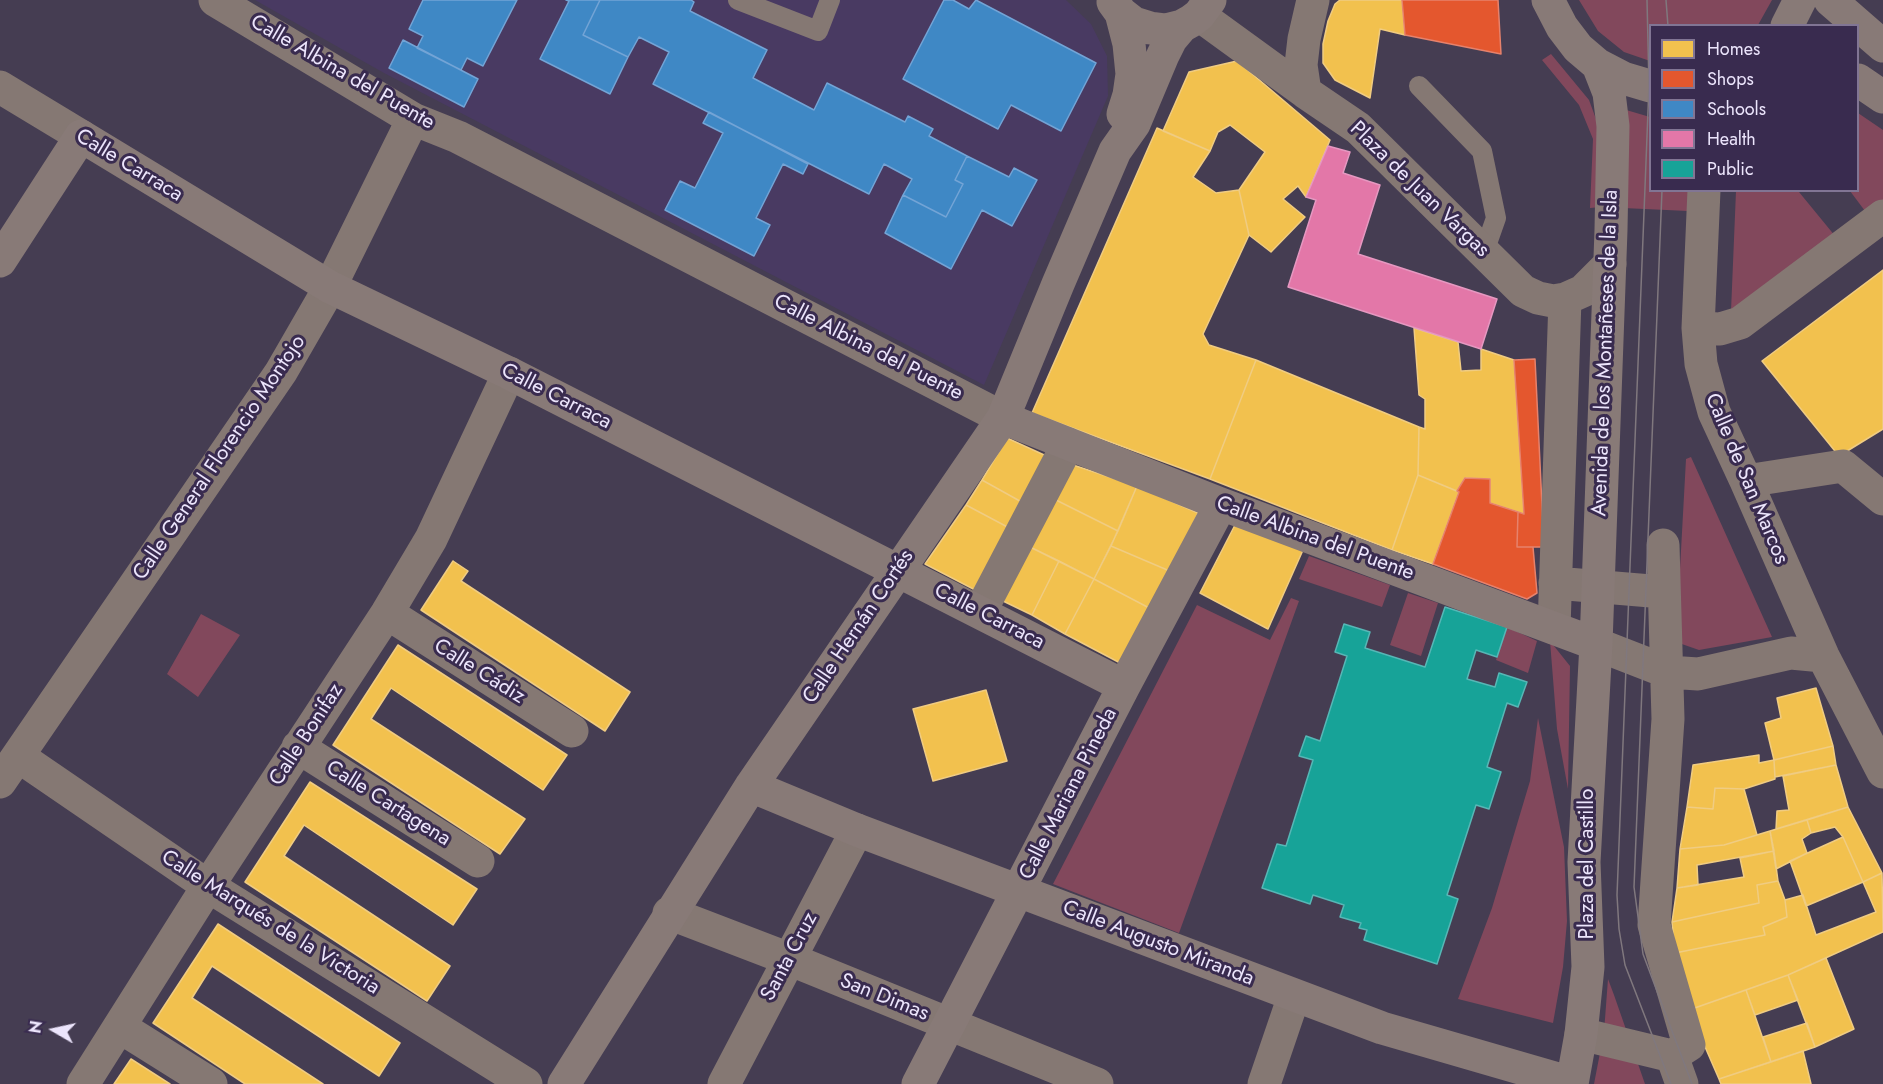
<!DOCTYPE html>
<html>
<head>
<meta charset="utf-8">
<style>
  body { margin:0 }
  #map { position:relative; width:1883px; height:1084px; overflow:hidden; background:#453d52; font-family:Jost,sans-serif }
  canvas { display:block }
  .legend { position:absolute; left:1649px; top:24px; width:210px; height:168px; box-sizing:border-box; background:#392b4f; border:2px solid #817594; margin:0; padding:8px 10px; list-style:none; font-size:18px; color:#ece5fc }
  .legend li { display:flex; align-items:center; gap:12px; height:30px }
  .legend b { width:30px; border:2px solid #817594 }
  .north { position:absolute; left:24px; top:1000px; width:60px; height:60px; -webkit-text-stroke:4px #392b4f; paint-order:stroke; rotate:279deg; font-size:16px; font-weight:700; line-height:24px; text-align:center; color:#ece5fc }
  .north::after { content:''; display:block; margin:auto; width:21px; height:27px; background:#ece5fc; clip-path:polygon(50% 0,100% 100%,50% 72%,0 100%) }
</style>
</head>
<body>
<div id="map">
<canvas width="1883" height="1084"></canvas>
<ul class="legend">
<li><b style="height:16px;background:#f2c14e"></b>Homes</li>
<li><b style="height:16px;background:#e4572e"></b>Shops</li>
<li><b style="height:16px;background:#3f88c5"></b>Schools</li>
<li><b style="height:16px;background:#e377a8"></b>Health</li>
<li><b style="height:16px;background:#17a398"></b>Public</li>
</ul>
<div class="north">N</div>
</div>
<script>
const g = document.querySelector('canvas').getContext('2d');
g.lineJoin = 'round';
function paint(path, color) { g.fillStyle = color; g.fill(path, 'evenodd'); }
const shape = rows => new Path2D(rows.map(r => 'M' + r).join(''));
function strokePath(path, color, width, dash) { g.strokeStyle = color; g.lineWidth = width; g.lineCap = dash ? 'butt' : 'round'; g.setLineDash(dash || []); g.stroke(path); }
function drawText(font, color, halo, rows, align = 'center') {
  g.font = font + ' Jost,sans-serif'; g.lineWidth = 6; g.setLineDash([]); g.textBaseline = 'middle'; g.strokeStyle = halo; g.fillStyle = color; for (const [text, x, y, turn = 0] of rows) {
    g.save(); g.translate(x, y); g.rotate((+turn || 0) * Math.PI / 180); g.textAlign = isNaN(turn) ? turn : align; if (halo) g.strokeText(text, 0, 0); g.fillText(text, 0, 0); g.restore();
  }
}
const built = shape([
  [255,0,1066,0,1091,24,1107,56,1108,96,984,385,384,73]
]);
const green = shape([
  [1579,0,1772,0,1758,25,1650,26,1650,61,1624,52,1598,31],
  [1551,54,1589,100,1603,138,1601,207,1590,208,1593,139,1579,105,1542,60],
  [1616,107,1650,117,1650,190,1688,191,1688,211,1623,208],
  [1858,113,1883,130,1883,205,1868,215,1850,191,1858,190],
  [1782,190,1799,192,1840,242,1731,311,1736,191],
  [1691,457,1772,637,1699,650,1676,642,1686,459],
  [1309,556,1390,585,1382,607,1299,579],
  [1408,593,1438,603,1421,656,1390,645],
  [1291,598,1299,601,1179,933,1053,884,1197,605,1270,640],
  [201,614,240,635,198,697,167,674],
  [1507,627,1537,641,1528,673,1496,660],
  [1550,641,1570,666,1568,789,1557,729],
  [1538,718,1564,847,1567,921,1563,967,1553,1023,1458,999,1492,908,1530,781],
  [1608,979,1614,995,1645,1084,1594,1084,1604,1032]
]);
const homes = shape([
  [1340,0,1402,0,1405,35,1380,29,1370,98,1335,80,1323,63,1323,44,1328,21,1335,4,1340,0],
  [1237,61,1330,140,1306,197,1298,186,1283,199,1305,217,1271,252,1249,235,1239,190,1265,152,1230,125,1218,132,1210,151,1163,131,1189,72,1237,61],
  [1157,128,1210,151,1193,177,1216,193,1239,190,1249,235,1203,334,1209,345,1256,360,1210,479,1032,413,1157,128],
  [1883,270,1883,429,1839,456,1762,361,1883,270],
  [1414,328,1458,342,1461,371,1481,370,1481,349,1514,360,1524,514,1490,503,1490,479,1465,478,1457,491,1418,475,1419,427,1425,429,1425,399,1419,395,1414,328],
  [1256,360,1419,427,1418,475,1392,550,1210,479,1256,360],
  [1007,438,1053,459,1027,505,982,480,1007,438],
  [1070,464,1137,486,1118,531,1054,499,1070,464],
  [1418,475,1459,492,1433,564,1392,550,1418,475],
  [982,480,1027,505,1015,531,966,505,982,480],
  [1137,486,1198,513,1172,572,1111,546,1137,486],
  [1054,499,1118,531,1094,579,1030,547,1054,499],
  [966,505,1015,531,981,593,925,564,966,505],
  [1235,525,1303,550,1268,629,1200,593,1235,525],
  [1111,546,1172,572,1153,610,1094,579,1111,546],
  [1030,547,1059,561,1032,615,1003,601,1030,547],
  [453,561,468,571,461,581,630,692,605,731,421,610,453,561],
  [1059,561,1094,579,1065,634,1032,615,1059,561],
  [1094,579,1153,610,1124,665,1065,634,1094,579],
  [398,645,567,755,543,790,391,688,371,719,525,819,500,854,333,745,398,645],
  [1816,688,1833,746,1774,760,1765,723,1781,718,1777,698,1816,688],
  [986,690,1007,761,933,781,913,709,986,690],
  [1833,746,1836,765,1775,777,1774,760,1833,746],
  [1759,755,1759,763,1774,760,1775,779,1744,789,1715,788,1713,809,1687,807,1693,765,1759,755],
  [1836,765,1848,807,1776,829,1777,811,1789,810,1783,776,1836,765],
  [310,782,477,889,453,925,304,825,284,856,450,966,427,1001,245,882,310,782],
  [1715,788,1744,789,1757,835,1724,845,1680,849,1687,807,1713,809,1715,788],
  [1848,807,1882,873,1863,882,1843,837,1835,827,1811,833,1807,820,1848,807],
  [1807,820,1811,833,1802,839,1807,853,1776,869,1770,831,1807,820],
  [1770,831,1774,851,1697,865,1698,885,1677,888,1680,849,1724,845,1770,831],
  [1843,837,1863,882,1806,906,1790,861,1843,837],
  [1774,851,1778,881,1757,885,1759,903,1672,922,1677,888,1744,877,1740,858,1774,851],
  [1882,873,1883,932,1788,975,1689,1010,1675,953,1765,935,1763,927,1787,917,1785,900,1803,895,1816,935,1876,912,1863,882,1882,873],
  [1778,881,1785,900,1787,917,1763,927,1765,935,1675,953,1672,922,1759,903,1757,885,1778,881],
  [218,924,400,1043,379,1076,212,966,192,998,323,1084,245,1084,153,1023,218,924],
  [1826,958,1854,1029,1815,1047,1788,975,1826,958],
  [1788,975,1798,1000,1755,1015,1746,990,1788,975],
  [1746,990,1771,1062,1719,1079,1689,1010,1746,990],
  [1807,1023,1815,1047,1771,1062,1763,1037,1807,1023],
  [1803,1051,1811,1084,1721,1084,1719,1079,1803,1051],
  [131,1059,170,1084,114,1084,131,1059]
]);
const shops = shape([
  [1402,0,1498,0,1501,54,1405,35,1402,0],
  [1535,359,1544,547,1517,547,1518,512,1524,514,1514,360,1535,359],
  [1465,478,1490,479,1490,503,1518,512,1517,547,1533,547,1537,593,1527,599,1433,564,1459,492,1457,491,1465,478]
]);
const schools = shape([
  [423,0,517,0,483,66,467,58,461,70,417,48,423,36,409,29,423,0],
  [566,0,600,0,583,35,628,57,610,94,540,59,569,1,566,0],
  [600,0,691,0,694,2,690,11,767,50,753,78,814,110,827,83,905,122,908,116,933,129,929,136,967,156,955,180,963,184,946,217,903,195,912,179,884,164,869,194,653,84,669,52,639,37,628,57,583,35,600,0],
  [944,0,953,0,969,9,976,0,1096,63,1061,131,1011,105,998,129,903,79,944,0],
  [403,40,478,79,464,107,389,68,403,40],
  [709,112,808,164,803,174,783,164,756,218,770,225,754,256,665,210,680,181,695,188,723,133,703,123,709,112],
  [967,156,1009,177,1014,168,1037,180,1012,226,982,210,951,269,885,233,903,195,946,217,963,184,955,180,967,156]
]);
const health = shape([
  [1328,146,1350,152,1343,173,1380,185,1358,254,1497,299,1481,349,1288,287,1316,200,1306,197,1328,146]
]);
const public = shape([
  [1445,607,1507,627,1497,657,1476,650,1467,679,1495,687,1499,673,1527,682,1518,707,1507,703,1487,767,1501,772,1489,809,1476,805,1447,895,1458,899,1437,964,1364,940,1367,930,1359,928,1361,923,1340,917,1344,905,1313,895,1310,904,1262,888,1277,844,1286,846,1313,760,1299,756,1306,736,1320,741,1347,656,1335,652,1344,624,1370,632,1365,648,1425,667,1445,607]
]);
const lane = shape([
  [738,0,818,31,830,0],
  [1419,86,1482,151,1496,218,1484,252]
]);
const street = shape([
  [215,0,413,119,458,137,1003,418],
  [1199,15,1305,92,1358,128,1523,291,1538,298,1553,301,1565,299,1583,291,1610,264],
  [0,87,81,136],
  [1305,92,1301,65,1304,39,1313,0],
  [1704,190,1698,328,1701,364,1714,412,1746,481,1823,656,1883,772],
  [1698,328,1720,329,1740,323,1883,216],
  [1746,481,1843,466,1883,499],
  [1663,545,1668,719,1654,925,1689,1045,1672,1056,1682,1084],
  [1555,583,1663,592],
  [980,612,1068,444],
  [387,613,572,731],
  [1554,628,1565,299],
  [1596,644,1668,672,1698,674,1791,653,1823,656],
  [298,747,478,861],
  [18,756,208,886,526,1084],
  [0,782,281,372,330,287,413,119],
  [669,913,789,959,1097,1084],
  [120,1027,211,1084],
  [1581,1034,1672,1056],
  [83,1084,208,886,387,613,431,539,509,373],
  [724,1084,857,830],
  [1264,1084,1294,996]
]);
const secondary = shape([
  [1548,0,1562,27,1578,48,1598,65,1623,78,1650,86],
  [1830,0,1883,46],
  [1113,2,1121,13,1134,23,1150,28,1166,30,1182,26,1191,21,1199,15,1210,0],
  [1121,13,1129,44,1132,74,1129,95,1123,114],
  [1787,26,1800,0],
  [1858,80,1883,97],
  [0,261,81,136,330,287,509,373,1124,686],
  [1003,418,1221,504,1596,644],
  [751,786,857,830,1382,1028,1572,1083],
  [564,1084,751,786,1003,418,1058,284,1115,151,1134,124,1163,55,1171,39,1182,26],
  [918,1084,1124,686,1221,504],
  [1572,1084,1581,1034,1588,967,1584,862,1596,644,1611,230,1613,126,1609,93,1598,65]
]);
const tram = shape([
  [1647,0,1649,86,1617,895,1619,929,1625,965,1671,1084],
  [1666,0,1668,26],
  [1662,190,1634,887,1643,954,1692,1084]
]);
const streetNames = [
  ["Calle Albina del Puente",342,73,30],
  ["Calle Carraca",129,166,31],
  ["Plaza de Juan Vargas",1419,190,44],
  ["Calle Albina del Puente",868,348,27],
  ["Avenida de los Montañeses de la Isla",1606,353,-88],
  ["Calle Carraca",556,397,27],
  ["Calle General Florencio Montojo",220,458,-56],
  ["Calle de San Marcos",1746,479,67],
  ["Calle Albina del Puente",1315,539,20],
  ["Calle Carraca",989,617,27],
  ["Calle Hernán Cortés",859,627,-56],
  ["Calle Cádiz",479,672,32],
  ["Calle Bonifaz",307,735,-57],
  ["Calle Mariana Pineda",1069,794,-63],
  ["Calle Cartagena",388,804,32],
  ["Plaza del Castillo",1588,864,-90],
  ["Calle Marqués de la Victoria",270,923,32],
  ["Calle Augusto Miranda",1158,944,21],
  ["Santa Cruz",790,957,-62],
  ["San Dimas",884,998,22]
];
paint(built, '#493a62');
paint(green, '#82485c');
paint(homes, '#f2c14e');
strokePath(homes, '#f0cc82', 1.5);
paint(shops, '#e4572e');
strokePath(shops, '#e6826c', 1.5);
paint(schools, '#3f88c5');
strokePath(schools, '#73a4d6', 1.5);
paint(health, '#e377a8');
strokePath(health, '#e698c1', 1.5);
paint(public, '#17a398');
strokePath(public, '#57b7b6', 1.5);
strokePath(lane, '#857873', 20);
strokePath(street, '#857873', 33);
strokePath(secondary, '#887a77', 33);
strokePath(tram, '#80787e', 1.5);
drawText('21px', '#ece5fc', '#392b4f', streetNames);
</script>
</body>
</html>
